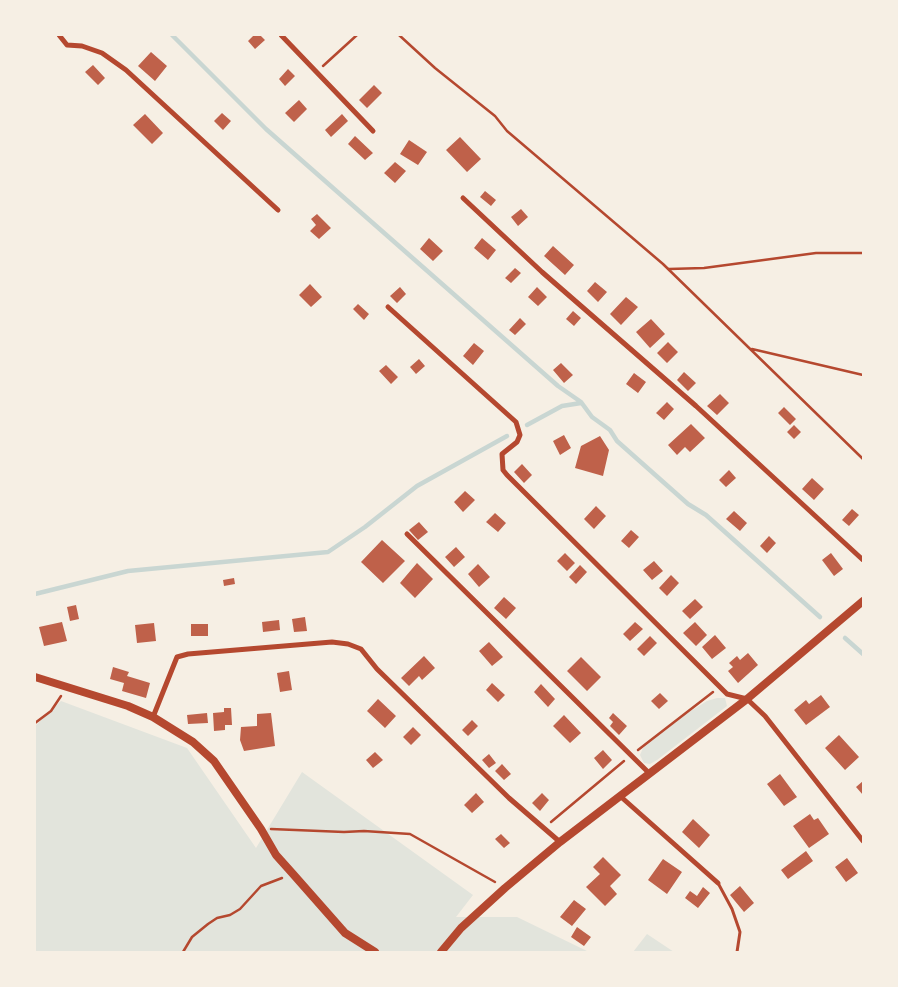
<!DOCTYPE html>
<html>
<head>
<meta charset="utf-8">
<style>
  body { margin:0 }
  #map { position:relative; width:898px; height:987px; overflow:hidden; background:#f6efe4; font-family:Signika,sans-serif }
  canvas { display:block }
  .frame { position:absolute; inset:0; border:36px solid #f6efe4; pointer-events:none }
</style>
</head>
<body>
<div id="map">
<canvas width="898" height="987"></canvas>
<div class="frame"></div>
</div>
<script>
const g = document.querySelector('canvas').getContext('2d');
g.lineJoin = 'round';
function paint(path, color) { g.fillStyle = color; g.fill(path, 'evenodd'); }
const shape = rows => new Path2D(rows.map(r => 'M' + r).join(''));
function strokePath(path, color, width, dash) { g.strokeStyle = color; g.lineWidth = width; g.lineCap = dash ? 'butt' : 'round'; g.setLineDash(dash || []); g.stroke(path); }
const green = shape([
  [717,698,725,698,727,706,657,760,650,764,644,763,640,755,643,748,686,714,707,701],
  [61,701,187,748,256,848,302,772,473,895,456,917,517,917,589,952,35,952,35,726],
  [647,934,674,952,633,952]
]);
const stream = shape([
  [172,35,266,129,558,386,581,402,592,417,610,430,617,441,688,504,706,515,820,617],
  [527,425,562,406,581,403],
  [35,594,128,571,328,552,365,527,417,486,507,436],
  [845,638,863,654]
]);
const building = shape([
  [254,35,260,35,265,40,255,49,248,41],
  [151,52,167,66,155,81,138,66],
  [93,65,105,78,98,85,85,72],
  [288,69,295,76,285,86,279,79],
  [374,85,382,93,367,108,359,100],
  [299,100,307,109,294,122,285,113],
  [222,113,231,121,223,130,214,121],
  [145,114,163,133,152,144,133,125],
  [342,114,348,121,331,137,325,130],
  [355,136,373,153,365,160,348,144],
  [460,137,481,159,467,172,446,150],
  [409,140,427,152,418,165,400,154],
  [395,162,406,171,395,183,384,173],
  [485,191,496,200,491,206,480,197],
  [521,209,528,217,518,226,511,217],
  [317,214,331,228,319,239,310,231,316,225,311,219],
  [429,238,443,251,433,261,420,249],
  [482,238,496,250,488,260,474,248],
  [553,246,574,265,565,275,544,256],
  [515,268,521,273,511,283,505,278],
  [595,282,607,292,598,302,587,291],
  [310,284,322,297,311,307,299,295],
  [400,287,406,294,397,303,390,296],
  [537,287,547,297,538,306,528,297],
  [626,297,638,307,621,325,610,314],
  [358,304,369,314,364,320,353,309],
  [573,311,581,318,574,326,566,319],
  [520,318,526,324,515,335,509,330],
  [651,319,665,334,650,348,636,332],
  [668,342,678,352,667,363,657,353],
  [474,343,484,351,473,365,463,356],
  [419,359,425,366,416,374,410,367],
  [561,363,573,375,564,383,553,370],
  [386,365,398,377,391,384,379,371],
  [684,372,696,383,688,391,677,380],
  [634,373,646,382,638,393,626,384],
  [720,394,729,403,717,415,707,406],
  [667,402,674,409,664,420,656,413],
  [784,407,796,419,790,425,778,413],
  [691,424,705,438,690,452,685,447,677,455,668,445],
  [794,425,801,432,794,439,787,432],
  [564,435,571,448,560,455,553,441],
  [600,436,609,450,603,476,575,468,581,446],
  [522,464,532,475,524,483,514,472],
  [729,470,736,478,726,487,719,480],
  [812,478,824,489,814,500,802,489],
  [465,491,475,500,463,512,454,502],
  [596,506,606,516,594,529,584,519],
  [852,509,859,515,849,526,842,520],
  [734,511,747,523,740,531,726,519],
  [495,513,506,523,498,532,486,522],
  [419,522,428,532,418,540,409,530],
  [631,530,639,537,629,548,621,541],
  [769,536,776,543,767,553,760,546],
  [382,540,405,561,383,583,361,562],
  [456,547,465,557,454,567,445,557],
  [565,553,575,563,567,571,557,561],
  [831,553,843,569,834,576,822,560],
  [654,561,663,571,652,580,643,570],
  [417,563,433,579,415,598,400,583],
  [478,564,490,577,479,587,468,574],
  [580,565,587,572,576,584,569,577],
  [671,575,679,583,667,596,659,588],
  [234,578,235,584,224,586,223,580],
  [504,597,516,608,506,619,494,608],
  [695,599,703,607,690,619,682,611],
  [76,605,79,619,70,621,67,607],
  [305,617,307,631,294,632,292,619],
  [279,620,280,630,263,632,262,622],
  [62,622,67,641,44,646,39,627],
  [635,622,643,629,630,641,623,634],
  [695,622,707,635,696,646,683,633],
  [154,623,156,641,137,643,135,625],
  [191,624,208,624,208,636,191,636],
  [715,635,726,648,712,659,702,647],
  [650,636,657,643,644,656,637,649],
  [489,642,503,657,492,666,479,651],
  [748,653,758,665,738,683,728,671,733,667,729,663,737,656,740,660],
  [424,656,435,668,422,680,419,676,409,686,401,678],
  [581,657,601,677,587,691,567,671],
  [113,667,129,672,127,676,150,683,146,698,122,691,124,683,110,679],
  [289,671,292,690,280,692,277,673],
  [492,683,505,695,498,702,486,690],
  [541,684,555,699,548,707,534,692],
  [660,693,668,701,659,709,651,701],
  [821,695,830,707,806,725,794,710,806,700,809,704],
  [378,699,396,716,385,728,367,711],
  [224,708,231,708,232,725,225,725,225,730,214,731,213,713,224,712],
  [207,713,208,723,188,724,187,715],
  [271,713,275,746,244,751,240,740,241,727,257,726,257,714],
  [613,713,627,726,619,735,610,726,613,722,609,718],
  [564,715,581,733,570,743,553,726],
  [472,720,478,726,468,736,462,730],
  [413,727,421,735,411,745,403,737],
  [839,735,859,757,845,770,825,748],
  [603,750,612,760,603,769,594,758],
  [375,752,383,760,373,768,366,760],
  [489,754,496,763,489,768,482,760],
  [502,764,511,774,504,780,495,771],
  [780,774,797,797,784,806,767,784],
  [863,781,863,795,856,787],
  [476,793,484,802,472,813,464,805],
  [542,793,549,800,540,811,532,803],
  [810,814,814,820,818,818,829,834,809,848,793,826],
  [693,819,710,835,699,848,682,832],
  [501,834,510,843,504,848,495,839],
  [806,851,813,861,788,879,781,870],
  [603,857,621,875,610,886,617,894,605,906,586,887,600,874,593,867],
  [847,858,858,873,846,882,835,867],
  [663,859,682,872,667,894,648,880],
  [740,886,754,903,744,912,730,895],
  [703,887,710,893,698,908,685,898,690,891,697,896],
  [574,900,586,909,572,926,560,917],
  [577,927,591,937,584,946,571,937]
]);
const path = shape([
  [399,35,435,68,495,116,507,131,663,264,863,459],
  [323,66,357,35],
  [669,269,704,268,816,253,863,253],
  [752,349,863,375],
  [35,723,51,711,61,696],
  [638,750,713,692],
  [551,822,624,761],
  [271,829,344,832,364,831,410,834,495,882],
  [183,952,192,937,208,924,217,918,230,915,240,909,261,886,282,878]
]);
const service = shape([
  [718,883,732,909,740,932,737,952]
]);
const minor = shape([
  [59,35,67,45,82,46,102,53,126,70,278,210],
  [281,35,373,131],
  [463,198,542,272,696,406,863,560],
  [388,307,516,422,520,435,517,442,502,454,503,470,507,475,727,694,747,699,765,716,863,841],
  [407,534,650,774],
  [153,717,177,657,188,654,332,642,348,644,361,649,377,669,509,798,560,842],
  [620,796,718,883]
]);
const tertiary = shape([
  [35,677,128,706,153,717,193,742,214,761,261,829,276,855,293,874,345,933,375,952],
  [441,952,461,928,505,888,560,842,747,699,863,601]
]);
paint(green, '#e2e4dc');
strokePath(stream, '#c9d6d2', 4.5);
paint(building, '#bf614a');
strokePath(path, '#b5482f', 2.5);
strokePath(service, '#b5482f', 3);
strokePath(minor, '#b5482f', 5);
strokePath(tertiary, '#b5482f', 8);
</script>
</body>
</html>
